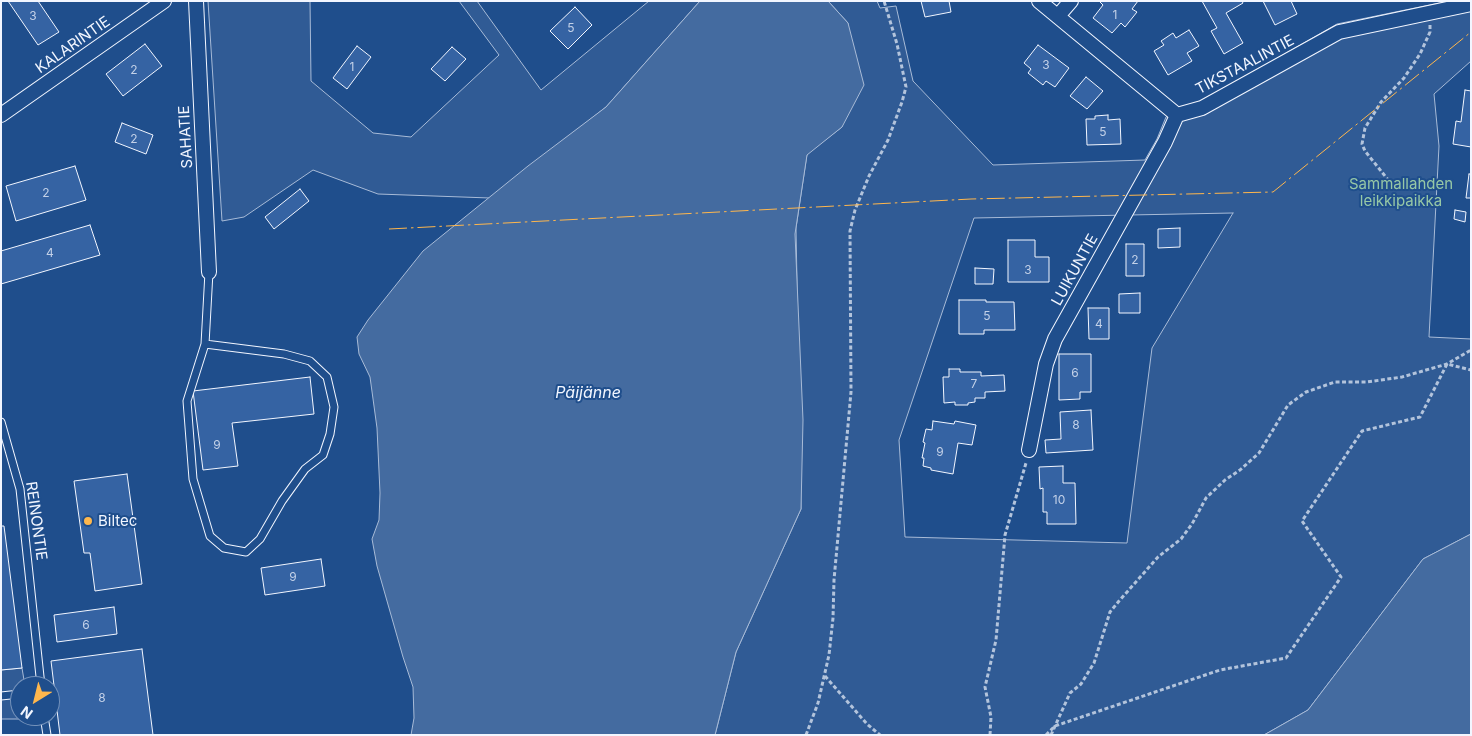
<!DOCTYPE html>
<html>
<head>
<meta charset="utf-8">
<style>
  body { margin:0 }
  #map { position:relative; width:1472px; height:736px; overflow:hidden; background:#1f4e8c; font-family:Inter,sans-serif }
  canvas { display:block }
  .frame { position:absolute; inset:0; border:2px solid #f2f6ff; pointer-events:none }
  .north { position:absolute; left:10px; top:676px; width:50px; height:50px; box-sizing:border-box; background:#1f4e8c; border:1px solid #7391ba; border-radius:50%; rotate:216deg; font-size:14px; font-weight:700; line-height:20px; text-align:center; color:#f2f6ff }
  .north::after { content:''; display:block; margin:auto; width:18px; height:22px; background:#ffb74d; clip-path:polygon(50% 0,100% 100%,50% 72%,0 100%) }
</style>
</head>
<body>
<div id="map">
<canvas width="1472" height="736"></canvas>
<div class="frame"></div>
<div class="north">N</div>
</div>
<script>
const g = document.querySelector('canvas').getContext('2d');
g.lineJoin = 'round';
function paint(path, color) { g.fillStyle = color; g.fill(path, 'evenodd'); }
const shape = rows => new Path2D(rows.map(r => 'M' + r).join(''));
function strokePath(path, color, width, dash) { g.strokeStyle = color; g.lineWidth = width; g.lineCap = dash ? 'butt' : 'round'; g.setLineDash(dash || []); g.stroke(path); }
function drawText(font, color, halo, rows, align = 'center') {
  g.font = font + ' Inter,sans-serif'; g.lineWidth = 4; g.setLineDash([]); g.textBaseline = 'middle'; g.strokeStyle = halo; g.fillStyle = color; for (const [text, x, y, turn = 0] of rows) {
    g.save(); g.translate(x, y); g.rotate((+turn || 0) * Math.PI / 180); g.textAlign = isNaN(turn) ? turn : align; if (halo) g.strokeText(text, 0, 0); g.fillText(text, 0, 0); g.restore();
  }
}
const built = shape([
  [208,1,310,1,311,81,373,133,411,137,499,55,459,1,477,1,541,90,649,1,700,1,606,107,490,198,378,194,313,170,244,217,222,221,208,1],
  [828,1,877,1,880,8,896,6,913,81,993,165,1145,160,1157,139,1166,117,1179,109,1199,103,1337,24,1449,1,1471,1,1471,61,1434,94,1439,146,1429,337,1471,339,1471,534,1423,559,1308,710,1264,735,715,735,736,652,801,509,796,228,807,154,842,127,848,23,828,1],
  [1233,213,1152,348,1127,543,905,537,899,440,974,218,1233,213],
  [22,668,25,686,20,686,20,716,31,716,32,719,1,719,1,670,22,668]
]);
const water = shape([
  [700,1,828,1,848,23,864,85,842,127,807,155,795,234,803,420,801,509,736,652,715,735,411,735,414,718,413,687,403,657,377,566,372,539,379,520,380,493,377,428,370,377,359,354,357,337,368,320,423,251,528,166,606,107,700,1],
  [1471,534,1471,735,1264,735,1308,710,1423,559,1471,534]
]);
const building = shape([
  [8,1,38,1,59,32,38,45,8,1],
  [921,1,949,1,951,12,925,17,921,1],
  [1099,1,1138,1,1132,9,1137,12,1125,27,1121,23,1112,33,1093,18,1103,5,1099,1],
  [1202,1,1242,1,1243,3,1226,13,1243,43,1224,54,1211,31,1217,28,1202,1],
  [1263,1,1291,1,1297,14,1275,25,1263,1],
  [575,7,592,25,568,49,550,31,575,7],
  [1189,30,1199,46,1187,53,1192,61,1168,75,1154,51,1164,45,1161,41,1173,33,1176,38,1189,30],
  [145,44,162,66,123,96,106,74,145,44],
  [1038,45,1069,68,1055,87,1046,81,1043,85,1028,73,1031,69,1024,63,1038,45],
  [357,46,371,57,347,89,333,78,357,46],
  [452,47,466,59,445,81,431,69,452,47],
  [1086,77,1103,91,1087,109,1070,96,1086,77],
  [1465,90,1471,91,1471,147,1453,144,1456,121,1461,122,1465,90],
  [1108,115,1108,120,1120,119,1121,144,1087,145,1086,119,1095,119,1095,116,1108,115],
  [122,123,153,135,146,154,115,142,122,123],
  [75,166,86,200,16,221,6,186,75,166],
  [1469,174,1471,174,1471,198,1466,198,1469,174],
  [300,189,309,201,274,229,265,217,300,189],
  [1455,210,1466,212,1465,222,1454,219,1455,210],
  [90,225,100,255,1,284,1,251,90,225],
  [1180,228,1180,247,1158,248,1158,229,1180,228],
  [1008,240,1035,240,1035,257,1049,257,1049,282,1008,282,1008,240],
  [1126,244,1144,244,1144,276,1126,276,1126,244],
  [975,268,994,269,993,284,975,284,975,268],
  [1140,293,1140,313,1119,313,1119,294,1140,293],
  [959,300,986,300,986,302,1014,302,1015,330,984,330,984,334,959,334,959,300],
  [1088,308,1109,308,1109,339,1089,339,1088,308],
  [1059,354,1091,354,1091,392,1080,392,1080,399,1059,400,1059,354],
  [949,369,960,369,960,372,981,372,981,376,1004,375,1005,391,985,392,985,398,975,398,975,402,968,403,968,405,955,405,955,402,944,403,943,377,949,377,949,369],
  [310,377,314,414,232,423,238,466,203,470,193,391,310,377],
  [1091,410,1093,450,1046,453,1045,440,1061,439,1060,412,1091,410],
  [933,421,954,424,955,421,976,425,972,445,958,443,953,474,931,470,931,468,923,466,924,458,922,458,925,443,923,442,926,429,932,430,933,421],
  [1063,466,1063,483,1075,483,1076,524,1047,524,1047,512,1043,512,1043,488,1040,489,1039,467,1063,466],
  [127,474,142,584,95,591,90,553,84,553,74,481,127,474],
  [1,526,4,526,22,668,1,670,1,526],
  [321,559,325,586,265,595,261,568,321,559],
  [114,607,117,634,57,642,54,615,114,607],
  [142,649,153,735,60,735,51,661,142,649]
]);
const path = shape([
  [1389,181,1365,151,1362,144,1365,128,1381,102,1404,78,1420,54,1430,32,1430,25],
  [825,676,867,724,880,735],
  [806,735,818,703,829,655,833,618,834,580,851,392,850,231,855,210,869,176,888,140,902,102,906,87,897,44,884,1],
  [990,735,991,717,985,687,996,640,1005,535,1026,463],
  [1046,735,1055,726,1220,670,1286,658,1341,577,1302,521,1362,431,1420,417,1447,364,1471,370],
  [1051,735,1070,693,1081,684,1094,663,1110,612,1119,601,1158,557,1181,539,1192,524,1206,498,1225,480,1240,470,1259,453,1288,405,1306,392,1335,382,1367,382,1402,377,1447,364,1471,350]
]);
const lane = shape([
  [205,344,284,354,310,361,327,377,334,407,330,434,323,455,305,469,282,501,260,539,246,552,224,548,210,536,193,479,187,401,205,344,209,272],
  [1,422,20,489,41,686],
  [1,696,20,694],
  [44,716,47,735]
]);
const street = shape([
  [196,1,209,272],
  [1039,1,1177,115,1202,108,1339,32,1471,4],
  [1058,16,1071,1],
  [1,115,164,1],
  [1029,450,1046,364,1055,339,1165,142,1177,115]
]);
const power = shape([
  [389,229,971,199,1273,192,1471,32]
]);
const markers = [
  [88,521,5,"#ffb74d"]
];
const numberNames = [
  ["1",1115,15],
  ["3",33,16],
  ["5",571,28],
  ["3",1046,65],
  ["1",352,67],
  ["2",134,70],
  ["5",1103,132],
  ["2",134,139],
  ["2",46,193],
  ["4",50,253],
  ["2",1135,260],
  ["3",1028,270],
  ["5",987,316],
  ["4",1099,324],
  ["6",1075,373],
  ["7",974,384],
  ["8",1076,425],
  ["9",217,445],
  ["9",940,452],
  ["10",1059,500],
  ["9",293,577],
  ["6",86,625],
  ["8",102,698]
];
const streetNames = [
  ["KALARINTIE",73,45,-35],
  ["TIKSTAALINTIE",1245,65,-28],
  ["SAHATIE",186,137,-93],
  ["LUIKUNTIE",1075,270,-61],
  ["REINONTIE",36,521,82]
];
const parkNames = [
  ["Sammallahden",1401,184],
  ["leikkipaikka",1401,201]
];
const poiNames = [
  ["Biltec",98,521]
];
const waterNames = [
  ["Päijänne",588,393]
];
paint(built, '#305b95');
strokePath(built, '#a8bbd7', 1);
paint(water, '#446ba0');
strokePath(water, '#a8bbd7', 1);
paint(building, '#3563a3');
strokePath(building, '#f2f6ff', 1);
strokePath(lane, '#f2f6ff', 9);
strokePath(street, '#f2f6ff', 16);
strokePath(path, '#b3c4dc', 3, [4, 2.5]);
strokePath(lane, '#1f4e8c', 7);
strokePath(street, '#1f4e8c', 14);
strokePath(power, '#ffb74d', 1, [18, 4, 2.5, 4]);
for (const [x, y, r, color] of markers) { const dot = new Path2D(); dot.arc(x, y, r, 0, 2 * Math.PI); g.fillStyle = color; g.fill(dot); strokePath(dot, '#1f4e8c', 2); }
drawText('12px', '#c3d1e8', null, numberNames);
drawText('15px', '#f2f6ff', '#1f4e8c', streetNames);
drawText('15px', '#97c8a6', '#1f4e8c', parkNames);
drawText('15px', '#f2f6ff', '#1f4e8c', poiNames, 'left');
drawText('italic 16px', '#f2f6ff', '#1f4e8c', waterNames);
</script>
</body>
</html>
